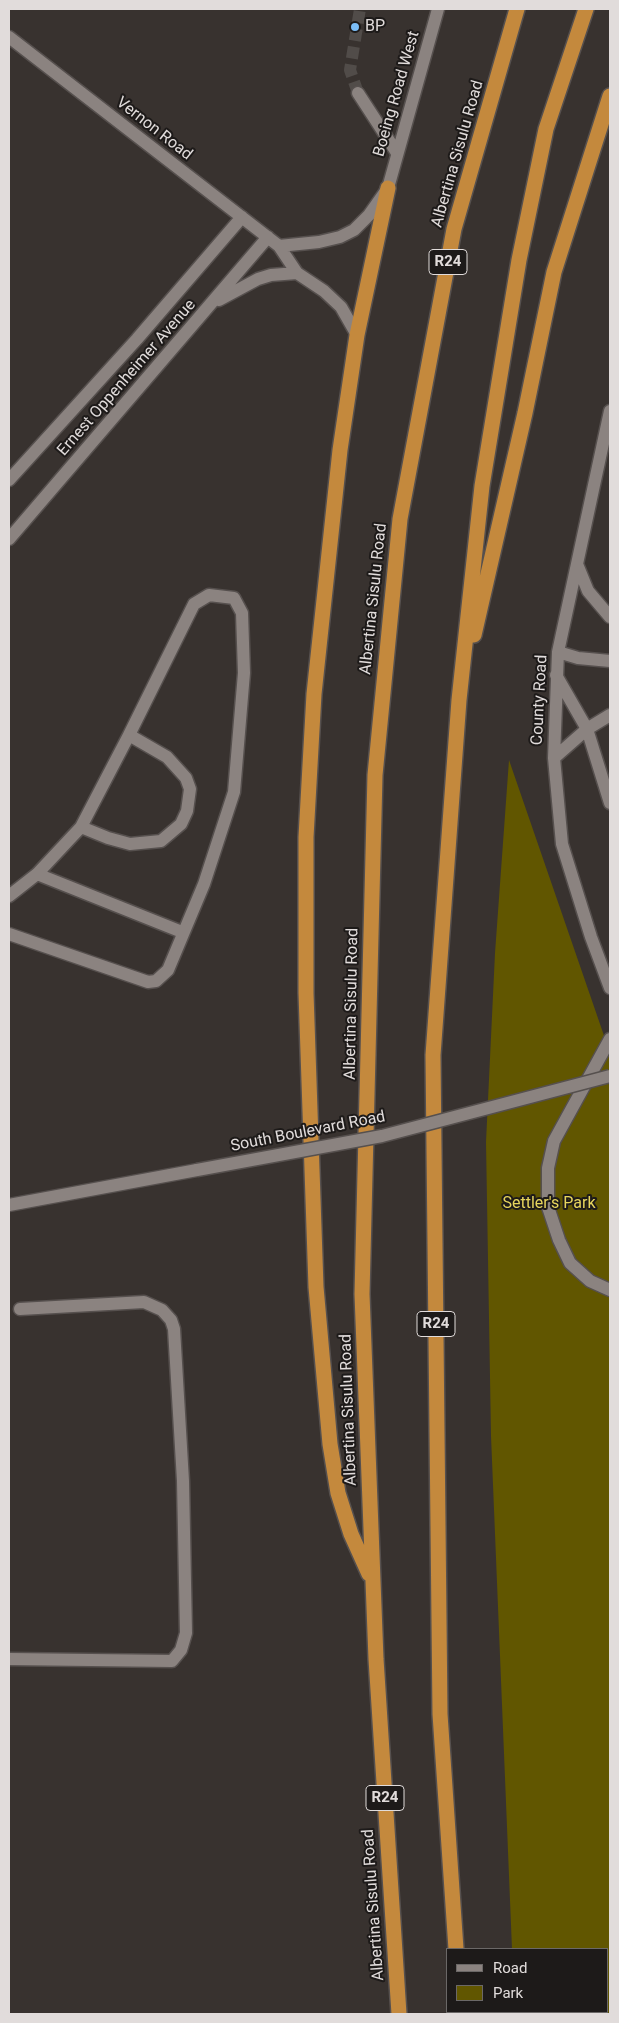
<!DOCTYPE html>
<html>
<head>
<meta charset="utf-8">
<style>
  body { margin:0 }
  #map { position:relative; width:619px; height:2023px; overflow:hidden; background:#38322f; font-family:Roboto,sans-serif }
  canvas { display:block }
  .frame { position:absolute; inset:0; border:10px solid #e1dcdb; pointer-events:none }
  .legend { position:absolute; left:446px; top:1948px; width:162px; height:65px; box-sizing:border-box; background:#1d1a19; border:1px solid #6b6867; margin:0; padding:6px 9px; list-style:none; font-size:15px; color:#e1dcdb }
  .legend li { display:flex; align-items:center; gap:10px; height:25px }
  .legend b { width:25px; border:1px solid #6b6867 }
</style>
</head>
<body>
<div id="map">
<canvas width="619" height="2023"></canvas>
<div class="frame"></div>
<ul class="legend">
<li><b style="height:6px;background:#8b8380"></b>Road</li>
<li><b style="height:14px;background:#615600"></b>Park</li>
</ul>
</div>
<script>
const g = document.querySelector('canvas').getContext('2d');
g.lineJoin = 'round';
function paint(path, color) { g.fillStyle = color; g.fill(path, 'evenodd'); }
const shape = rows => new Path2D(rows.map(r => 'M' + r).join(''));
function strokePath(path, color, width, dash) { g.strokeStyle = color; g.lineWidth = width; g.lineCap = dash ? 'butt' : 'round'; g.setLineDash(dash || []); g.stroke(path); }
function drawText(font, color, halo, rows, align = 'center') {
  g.font = font + ' Roboto,sans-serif'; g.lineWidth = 4; g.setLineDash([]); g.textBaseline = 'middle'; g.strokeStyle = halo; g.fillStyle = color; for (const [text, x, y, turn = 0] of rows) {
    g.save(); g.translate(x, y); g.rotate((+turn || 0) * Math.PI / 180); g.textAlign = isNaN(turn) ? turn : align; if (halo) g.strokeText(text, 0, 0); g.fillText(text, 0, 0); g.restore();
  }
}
const green = shape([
  [509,760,610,1053,610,2014,514,2014,514,2012,608,2012,608,1949,512,1949,491,1436,486,1142,495,953]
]);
const minorTunnel = shape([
  [358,93,350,70,360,9]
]);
const minor = shape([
  [9,37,279,246,297,273,324,291,341,307,357,335],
  [358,93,397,153],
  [279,246,319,242,340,237,354,230,369,215,388,188,438,9],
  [219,300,258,279,271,275,297,273],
  [610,411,558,652,554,758,562,844,591,937,610,988],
  [9,480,137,339,242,217],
  [9,539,268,237],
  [577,564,588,591,610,617],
  [558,652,578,658,610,661],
  [556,675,587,729,610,803],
  [554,758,587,729,610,715],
  [37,874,182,932],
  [9,896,37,874,81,827,129,735,167,757,186,778,190,789,187,811,181,824,161,841,130,844,108,838,81,827],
  [9,934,148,982,156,981,168,970,204,884,234,792,244,673,242,613,234,598,209,595,194,604,129,735],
  [610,1039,554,1141,548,1168,548,1207,559,1240,570,1263,590,1281,610,1290],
  [9,1205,197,1170],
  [9,1659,172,1661,181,1650,186,1633,183,1481,174,1329,171,1320,162,1310,144,1302,20,1309]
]);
const highway = shape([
  [474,635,525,413,554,272,610,96],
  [369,1574,351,1534,338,1493,330,1444,316,1287,306,993,306,837,314,694,340,450,357,335,388,188],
  [456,1949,440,1714,433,1055,459,700,482,486,519,260,546,129,586,9],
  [460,2012,460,2014],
  [399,2014,376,1659,362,1294,375,775,400,519,454,229,517,9]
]);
const minorBridge = shape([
  [197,1170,382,1136,610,1076]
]);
const markers = [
  [355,27,5,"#7bbef8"]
];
const shields = [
  [448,262,38],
  [436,1324,38],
  [385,1798,38]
];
const shieldNames = [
  ["R24",448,262],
  ["R24",436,1324],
  ["R24",385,1798]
];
const poiNames = [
  ["BP",365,27]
];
const streetNames = [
  ["Boeing Road West",397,94,-74],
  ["Vernon Road",154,129,38],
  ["Albertina Sisulu Road",458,154,-74],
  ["Ernest Oppenheimer Avenue",127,378,-49],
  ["Albertina Sisulu Road",374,599,-84],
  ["County Road",540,700,-87],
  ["Albertina Sisulu Road",352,1004,-89],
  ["South Boulevard Road",308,1132,-11],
  ["Albertina Sisulu Road",349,1410,-92],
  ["Albertina Sisulu Road",374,1905,-94]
];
const parkNames = [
  ["Settler's Park",549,1204]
];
paint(green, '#615600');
strokePath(minorTunnel, '#514c49', 12, [12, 6]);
strokePath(minor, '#56504e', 15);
strokePath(highway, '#56504e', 18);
strokePath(minor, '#8b8380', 12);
strokePath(highway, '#c4893d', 15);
strokePath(minorBridge, '#56504e', 15, []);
strokePath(minorBridge, '#8b8380', 12);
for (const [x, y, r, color] of markers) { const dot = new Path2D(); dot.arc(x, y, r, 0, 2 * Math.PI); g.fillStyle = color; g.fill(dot); strokePath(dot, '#1d1a19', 2); }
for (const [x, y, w] of shields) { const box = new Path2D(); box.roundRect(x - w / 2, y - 12.5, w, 25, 4); g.fillStyle = '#1d1a19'; g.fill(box); strokePath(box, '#e1dcdb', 1); }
drawText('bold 15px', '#e1dcdb', null, shieldNames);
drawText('16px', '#e1dcdb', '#1d1a19', poiNames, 'left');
drawText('16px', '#e1dcdb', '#1d1a19', streetNames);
drawText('16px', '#e7d55d', '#1d1a19', parkNames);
</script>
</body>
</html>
